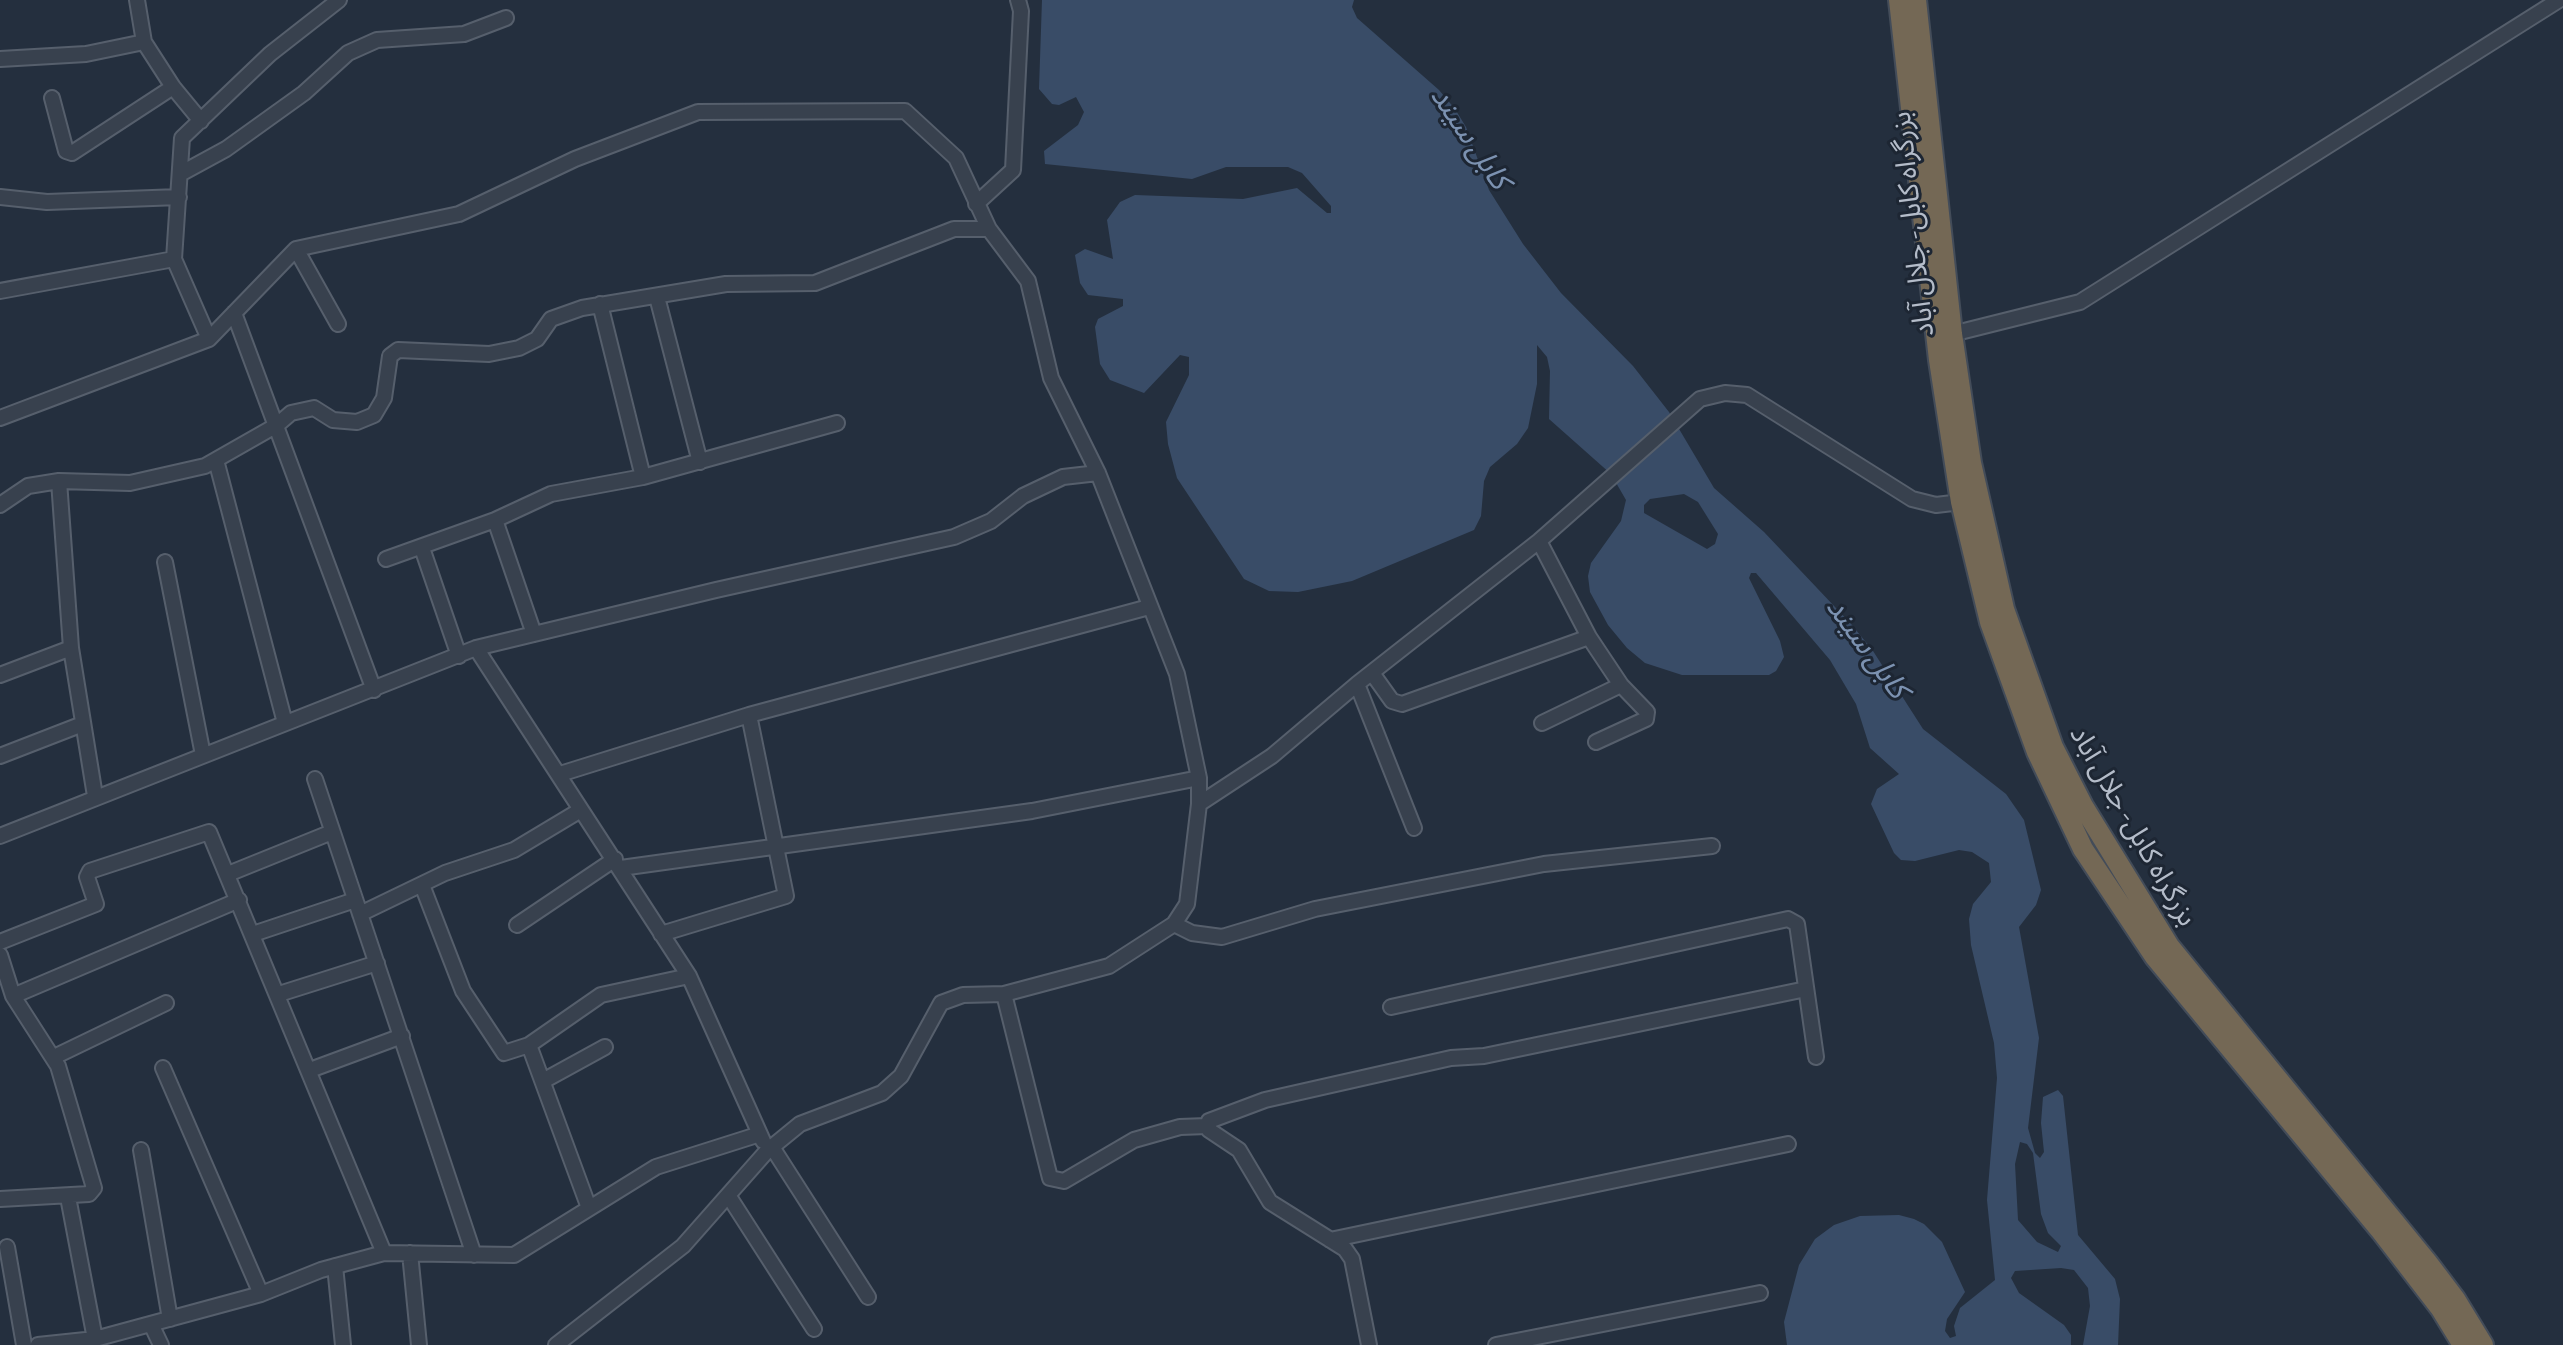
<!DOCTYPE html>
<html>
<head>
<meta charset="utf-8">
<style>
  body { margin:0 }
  canvas { display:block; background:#242f3e }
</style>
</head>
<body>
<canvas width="2563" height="1345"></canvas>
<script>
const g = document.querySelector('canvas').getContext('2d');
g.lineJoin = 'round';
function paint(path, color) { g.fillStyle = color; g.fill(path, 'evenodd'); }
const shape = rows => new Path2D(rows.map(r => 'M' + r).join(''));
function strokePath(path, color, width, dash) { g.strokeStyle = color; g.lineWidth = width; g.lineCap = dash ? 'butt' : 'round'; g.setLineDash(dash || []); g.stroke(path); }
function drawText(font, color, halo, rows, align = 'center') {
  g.font = font + ' "Alegreya Sans","Noto Sans Arabic",sans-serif'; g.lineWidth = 6; g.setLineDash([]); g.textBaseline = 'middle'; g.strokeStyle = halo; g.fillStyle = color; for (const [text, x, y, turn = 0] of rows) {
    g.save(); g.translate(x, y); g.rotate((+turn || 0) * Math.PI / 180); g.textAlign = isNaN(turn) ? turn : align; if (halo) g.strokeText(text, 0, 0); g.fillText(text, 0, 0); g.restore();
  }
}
const water = shape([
  [1042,0,1354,0,1352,7,1357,18,1439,90,1455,109,1466,127,1489,190,1523,244,1561,293,1633,366,1669,412,1714,488,1764,532,1852,625,1873,651,1923,729,2006,794,2024,820,2041,890,2036,905,2019,927,2039,1038,2028,1128,2035,1153,2040,1158,2044,1152,2041,1123,2043,1097,2058,1090,2063,1096,2078,1235,2115,1279,2120,1299,2118,1345,2083,1345,2090,1306,2088,1288,2074,1270,2061,1268,2015,1271,2011,1278,2019,1293,2064,1325,2071,1335,2071,1345,1787,1345,1784,1322,1799,1265,1815,1239,1834,1225,1860,1216,1899,1215,1914,1219,1924,1224,1942,1242,1965,1292,1947,1319,1945,1331,1950,1338,1956,1336,1954,1326,1960,1308,1995,1280,1987,1200,1997,1078,1994,1043,1971,945,1969,919,1973,904,1991,882,1989,863,1972,852,1959,850,1915,861,1901,860,1894,853,1871,804,1877,789,1899,774,1870,748,1856,704,1830,660,1756,573,1751,573,1749,578,1780,641,1784,657,1776,671,1769,675,1682,675,1645,663,1627,648,1608,625,1590,592,1588,576,1591,563,1621,521,1626,500,1611,474,1549,419,1550,371,1547,357,1537,345,1537,384,1528,428,1517,444,1490,467,1484,481,1481,516,1474,530,1352,581,1298,592,1269,591,1244,579,1177,478,1168,444,1166,422,1189,375,1189,357,1180,355,1144,393,1110,380,1100,364,1095,327,1098,319,1123,306,1123,299,1088,295,1080,283,1075,255,1085,249,1113,259,1107,220,1120,202,1135,195,1243,199,1297,188,1327,213,1331,213,1331,206,1302,173,1288,167,1226,167,1192,179,1045,164,1044,151,1078,125,1084,112,1076,97,1059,105,1052,104,1039,89],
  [1684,494,1698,502,1718,534,1715,544,1707,549,1644,513,1644,505,1650,499],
  [2020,1142,2027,1144,2033,1153,2041,1214,2048,1233,2061,1246,2058,1252,2037,1242,2018,1220,2015,1164]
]);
const minor = shape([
  [137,0,144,42,173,87,201,121],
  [0,59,86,54,144,42],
  [52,98,66,151,72,153,173,87],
  [180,174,226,149,304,93,348,53,377,40,464,34,506,18],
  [0,197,47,202,179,197],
  [976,204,1013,170,1021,11,1018,0],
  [296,249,338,324],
  [0,291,174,259],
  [657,297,700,462],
  [600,304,643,477],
  [234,313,374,690],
  [1952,334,2080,302,2559,0],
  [209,339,174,259,182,138,270,54,339,0],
  [0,418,209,339,296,249,459,214,575,159,698,112,905,111,956,158,989,229,1028,281,1051,378,1098,473,1177,674,1199,778,1199,804],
  [216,460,285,723],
  [59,481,71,648,95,796],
  [0,505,28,486,59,481,130,483,205,466,277,425,291,413,314,408,333,420,357,422,374,415,384,398,390,356,398,350,489,354,519,348,537,339,551,319,582,308,726,284,815,283,954,229,989,229],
  [495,520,534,634],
  [1539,541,1589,637,1621,685,1647,712,1646,719,1596,742],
  [422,548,459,656],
  [386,559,495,520,551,494,643,477,837,423],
  [165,562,203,755],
  [476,648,689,976,763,1141],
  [1372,673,1392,701,1402,704,1589,637],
  [0,675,71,648],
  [1357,684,1414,828],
  [1542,723,1621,685],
  [0,756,80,725],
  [560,774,749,715,1149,607],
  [315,779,474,1255],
  [0,836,476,648,716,590,954,537,991,521,1023,496,1063,477,1098,473],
  [621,868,1032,811,1199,778],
  [228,874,332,832],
  [422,885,463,991,504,1053,529,1045,601,995,689,976],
  [360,914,445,873,514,850,579,811],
  [1174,924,1192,933,1222,937,1315,909,1544,864,1712,846],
  [517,925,615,859],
  [253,934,355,900],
  [661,934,786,896,749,715],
  [0,942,96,904,87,877,90,871,209,832,384,1253],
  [0,955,13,996,58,1066,94,1188,89,1194,0,1199],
  [279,994,377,963],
  [1004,994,1050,1178,1064,1181,1134,1140,1180,1127,1207,1126],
  [13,996,239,900],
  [1391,1007,1788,919,1797,924,1816,1057],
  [529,1045,589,1208],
  [54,1057,166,1003],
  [163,1068,261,1294],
  [310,1070,402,1036],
  [543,1081,605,1047],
  [772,1147,868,1297],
  [141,1150,170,1319],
  [728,1195,814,1329],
  [68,1197,95,1339],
  [1330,1240,1788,1144],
  [7,1247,24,1345],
  [410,1253,419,1345],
  [335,1266,343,1345],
  [151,1324,161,1345],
  [38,1345,95,1339,261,1294,321,1270,384,1253,514,1255,656,1167,760,1134],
  [556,1345,683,1246,767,1151,800,1124,882,1093,901,1076,941,1003,963,995,1004,994,1109,966,1174,924,1187,904,1199,804,1272,756,1357,684,1539,541,1700,399,1725,393,1747,395,1912,499,1936,505,1961,502],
  [1369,1345,1352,1259,1345,1249,1270,1202,1239,1150,1209,1130,1209,1121,1265,1100,1451,1058,1484,1056,1806,989],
  [1496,1345,1760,1293]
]);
const highway = shape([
  [1899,0,1939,360,1961,502,1990,622,2037,752,2083,849,2155,957,2381,1231,2441,1309,2463,1345],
  [1916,0,1952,334,1971,463,2004,609,2053,747,2083,806,2169,946,2427,1262,2455,1299,2483,1345]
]);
const streetNames = [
  ["بزرگراه کابل- جلال آباد",1913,224,-96],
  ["بزرگراه کابل- جلال آباد",2133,826,60]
];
const waterNames = [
  ["کابل سيند",1470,138,56],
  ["کابل سيند",1867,648,54]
];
paint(water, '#394c67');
strokePath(minor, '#565f6c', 18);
strokePath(highway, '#434c59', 24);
strokePath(minor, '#38414e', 14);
strokePath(highway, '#746855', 20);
drawText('28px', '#b4bcc9', '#1d2633', streetNames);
drawText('italic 30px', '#7c92b1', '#1d2633', waterNames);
</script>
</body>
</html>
